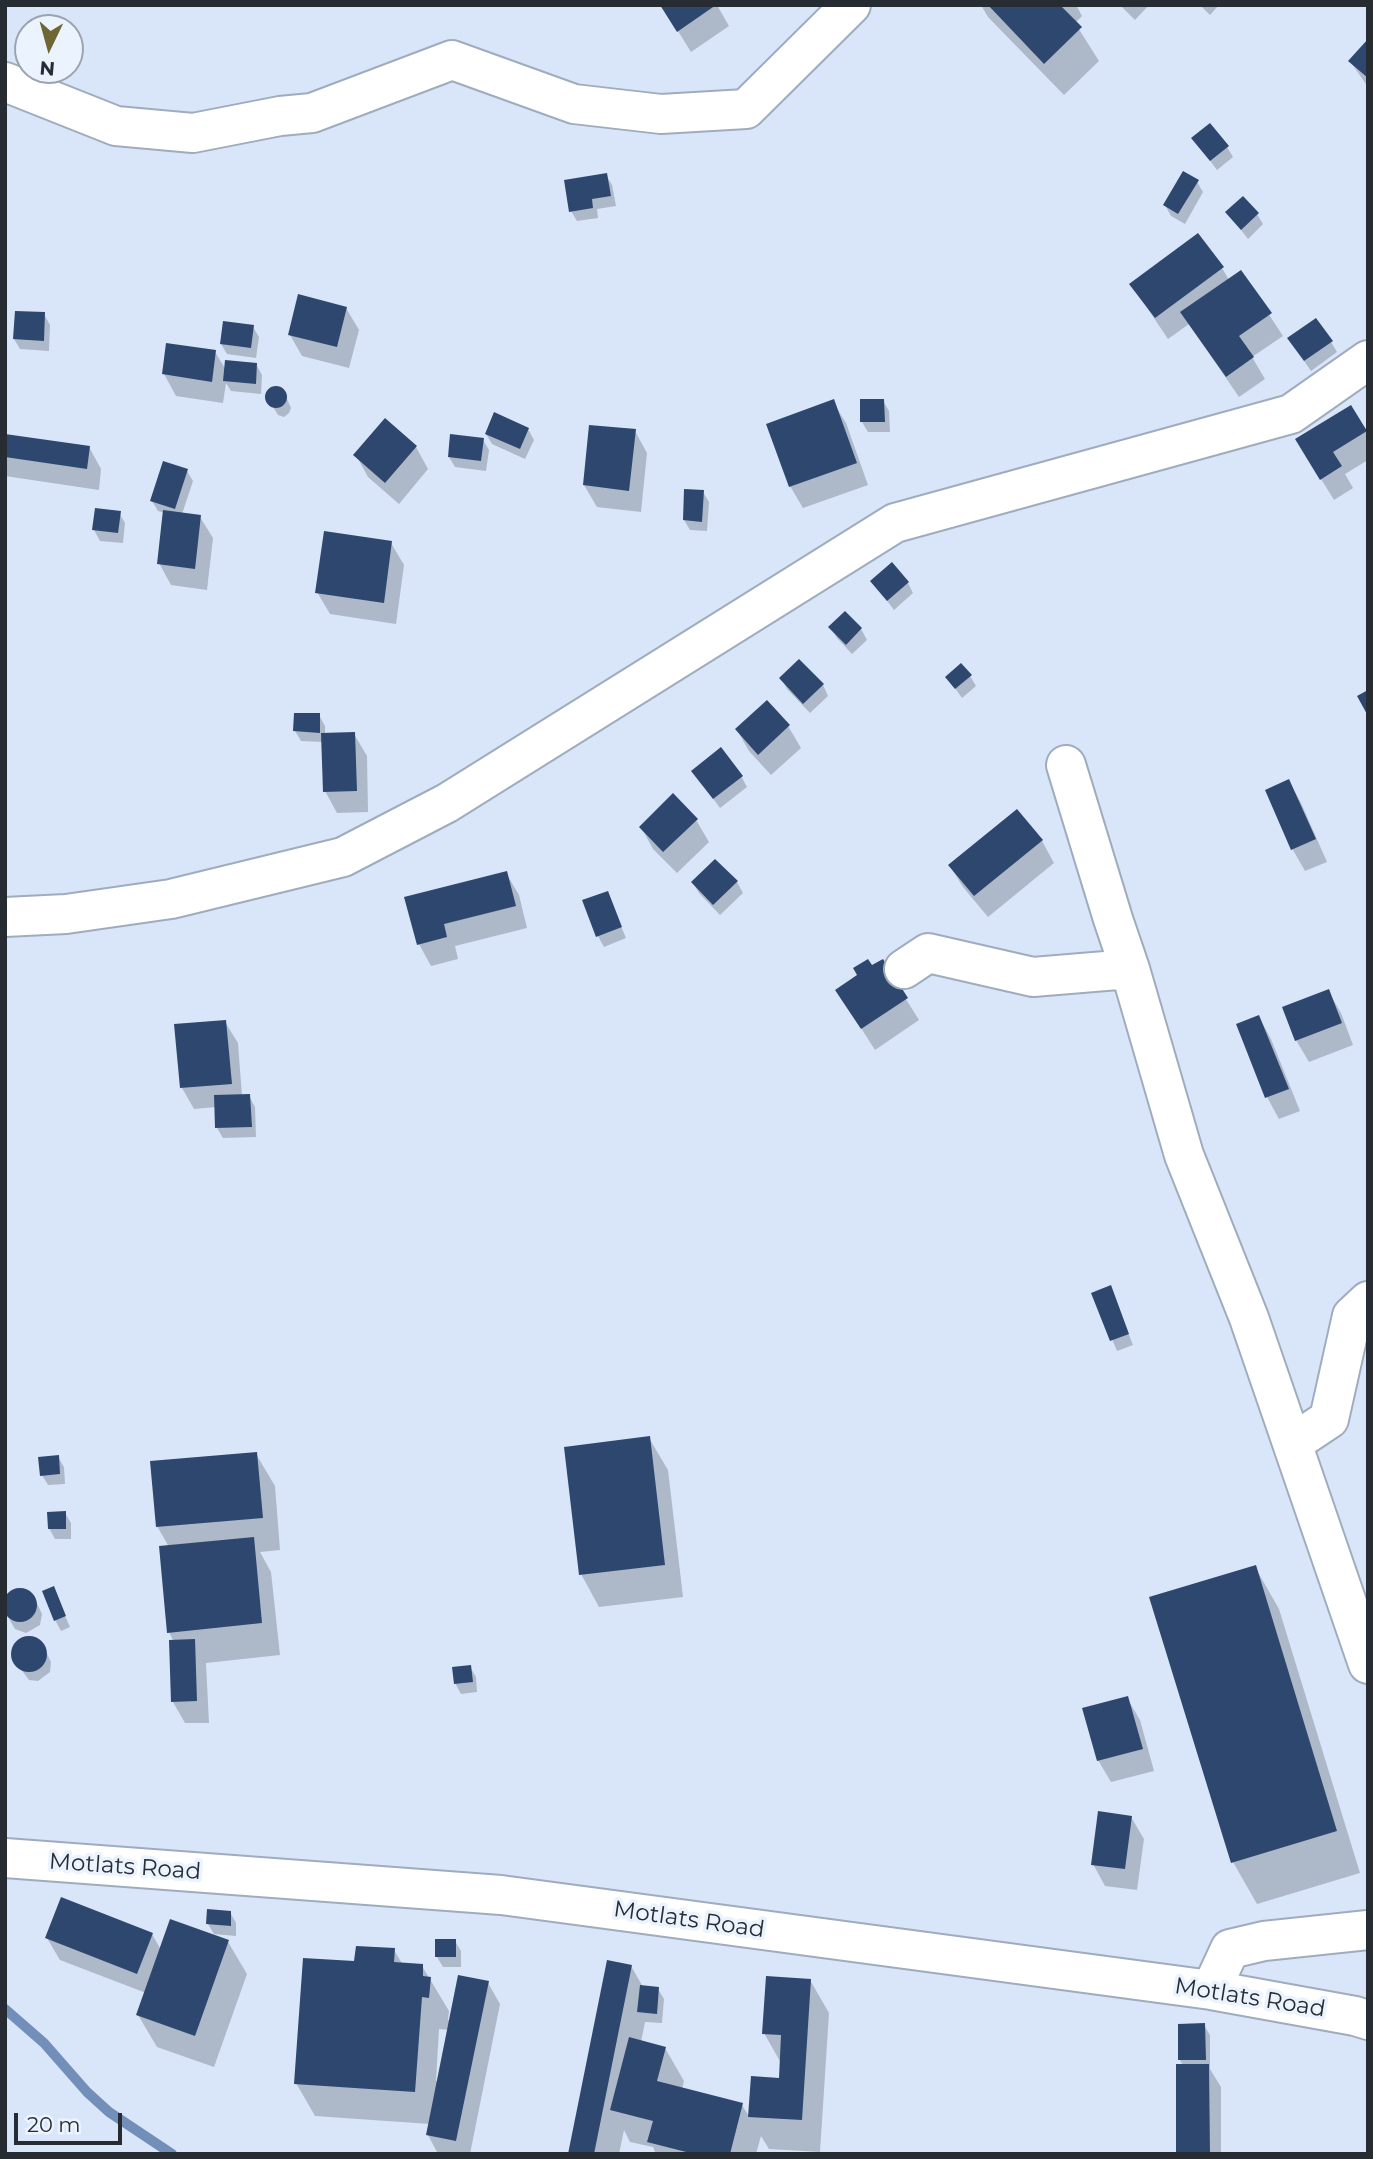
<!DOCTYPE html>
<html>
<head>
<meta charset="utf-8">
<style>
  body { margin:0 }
  #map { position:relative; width:1373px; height:2159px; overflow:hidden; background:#d9e6fa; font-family:Montserrat,sans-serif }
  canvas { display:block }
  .frame { position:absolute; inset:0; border:7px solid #272c33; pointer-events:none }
  .north { position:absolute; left:14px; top:14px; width:70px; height:70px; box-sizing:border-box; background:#ebf3ff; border:2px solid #9da3ad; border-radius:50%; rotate:185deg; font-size:19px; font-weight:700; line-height:28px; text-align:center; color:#272c33 }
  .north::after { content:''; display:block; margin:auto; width:24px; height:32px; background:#6e6733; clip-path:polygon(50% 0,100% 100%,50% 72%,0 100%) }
  .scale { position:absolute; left:14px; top:2113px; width:108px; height:32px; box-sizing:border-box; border:4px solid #272c33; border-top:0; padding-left:9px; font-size:21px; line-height:24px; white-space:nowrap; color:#272c33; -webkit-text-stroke:5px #ebf3ff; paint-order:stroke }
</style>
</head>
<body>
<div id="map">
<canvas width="1373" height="2159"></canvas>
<div class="frame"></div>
<div class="north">N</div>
<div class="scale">20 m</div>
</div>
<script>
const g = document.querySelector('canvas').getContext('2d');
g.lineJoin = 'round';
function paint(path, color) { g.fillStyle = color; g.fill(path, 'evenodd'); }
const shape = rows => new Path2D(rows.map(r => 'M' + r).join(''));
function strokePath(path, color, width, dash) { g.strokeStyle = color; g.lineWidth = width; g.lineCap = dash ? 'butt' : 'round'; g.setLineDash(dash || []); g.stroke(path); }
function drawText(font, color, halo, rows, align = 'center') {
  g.font = font + ' Montserrat,sans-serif'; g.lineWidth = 7; g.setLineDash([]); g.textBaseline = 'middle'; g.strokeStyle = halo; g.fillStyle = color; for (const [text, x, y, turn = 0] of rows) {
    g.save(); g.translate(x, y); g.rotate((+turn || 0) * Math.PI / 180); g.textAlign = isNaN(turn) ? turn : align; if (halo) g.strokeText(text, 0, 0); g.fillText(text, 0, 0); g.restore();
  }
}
const shadow = shape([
  [662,5,717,5,729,26,691,52],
  [981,5,1076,5,1082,16,1075,23,1099,61,1064,95,988,17],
  [1120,5,1149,5,1135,20],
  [1200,5,1219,5,1210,15],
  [1368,41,1368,87,1350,61],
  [1193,138,1227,147,1233,157,1217,170],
  [606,175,612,185,616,206,597,209,598,218,577,221,571,211],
  [1197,182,1203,192,1185,224,1171,216,1165,205],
  [1227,212,1257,214,1263,224,1248,239],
  [1222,268,1229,280,1241,272,1283,336,1252,357,1265,379,1239,397,1189,324,1168,339,1131,284],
  [346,308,359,330,349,368,302,356,290,335],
  [44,314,50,325,49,351,20,349,14,339],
  [253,327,259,337,256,358,227,354,221,344],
  [1289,339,1331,342,1337,352,1311,371],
  [215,352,226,370,256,364,262,375,261,394,231,391,226,383,223,403,176,396,164,374],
  [277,388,283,390,291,408,289,413,284,417,278,415,267,397,269,390],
  [883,401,889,411,890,432,868,432,862,422],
  [833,402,846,423,868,485,803,508,790,486],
  [1350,407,1368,435,1368,460,1345,474,1353,488,1334,500,1310,461],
  [386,421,416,447,428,469,399,504,368,477,356,455],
  [528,429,534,440,525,459,492,444,486,434],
  [635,431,647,453,641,512,597,507,584,485],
  [5,436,89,447,101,469,99,490,5,476],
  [483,440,489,450,486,471,455,467,449,457],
  [187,471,193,481,182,514,200,517,213,538,207,590,171,585,159,563,165,513,158,511,152,501],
  [703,492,709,502,707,531,690,530,684,520],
  [119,513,125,523,123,543,100,541,94,530],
  [391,543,404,565,396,624,330,614,317,592],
  [873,582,908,583,913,593,894,610],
  [845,613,861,629,867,640,852,654,837,638,831,628],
  [799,661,823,685,828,696,810,713,787,689,781,678],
  [970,676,976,686,962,698,947,677],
  [319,715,325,726,325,734,354,734,367,756,368,812,337,813,325,791,323,742,301,741,295,731],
  [788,726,801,748,771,775,749,751,737,730],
  [693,771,741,776,747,787,720,808],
  [1289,781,1301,803,1327,862,1305,871,1293,850,1267,791],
  [1017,812,1042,841,1054,863,988,917,963,887,950,866],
  [696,820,709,842,677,873,653,849,641,827],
  [506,873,519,895,527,928,455,946,458,959,431,966,419,944],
  [737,882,743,893,720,915,699,893,693,883],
  [607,893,626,938,604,947,598,936],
  [882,961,919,1020,875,1050,837,990],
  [1328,991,1341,1013,1353,1045,1309,1062,1296,1040],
  [1259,1017,1271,1039,1300,1111,1279,1119,1267,1097],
  [225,1022,238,1043,242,1096,249,1096,255,1107,256,1137,223,1138,217,1128,216,1107,194,1109,182,1088],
  [1110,1287,1133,1345,1117,1351,1093,1294],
  [649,1438,668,1470,683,1597,599,1607,581,1574],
  [256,1454,275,1486,280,1550,260,1552,271,1572,280,1655,206,1663,209,1723,185,1723,173,1702,174,1642,169,1632,169,1547,157,1526],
  [58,1457,64,1467,65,1484,48,1485,42,1475],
  [65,1513,71,1523,71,1539,55,1539,49,1528],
  [1255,1567,1279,1609,1360,1873,1257,1904,1233,1862],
  [16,1588,26,1590,34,1597,42,1614,40,1625,26,1633,15,1629,5,1612,7,1594],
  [53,1589,70,1627,61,1631,55,1620],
  [24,1639,34,1639,43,1646,51,1662,50,1672,38,1681,29,1680,15,1661,15,1645],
  [470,1667,476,1677,477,1692,461,1694,455,1683],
  [1127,1698,1140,1720,1154,1771,1111,1782,1098,1760],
  [1131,1817,1144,1839,1137,1890,1105,1886,1093,1864],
  [230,1912,236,1923,236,1936,214,1934,208,1924],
  [152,1934,161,1950,228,1942,247,1974,214,2067,157,2047,138,2015,146,1993,60,1960,47,1938],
  [455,1941,461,1951,461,1967,443,1967,437,1957],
  [394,1950,403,1965,422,1966,449,2011,448,2020,451,2020,488,1983,500,2004,470,2154,438,2154,428,2135,430,2124,315,2116,296,2083,356,1963],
  [439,2029,449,2030,438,2081,436,2081],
  [631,1966,643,1987,658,1989,664,1999,662,2023,645,2022,641,2042,665,2048,684,2081,682,2089,742,2105,750,2118,752,2078,780,2079,781,2063,764,2033,810,1980,829,2013,820,2152,769,2149,761,2136,756,2154,656,2154,653,2147,630,2142,624,2130,619,2154,570,2154],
  [1204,2025,1210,2035,1210,2069,1221,2087,1221,2154,1178,2154,1183,2066,1180,2060]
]);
const stream = shape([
  [5,2009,44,2043,87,2092,109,2112,172,2154]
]);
const building = shape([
  [660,5,716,5,677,32],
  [988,5,1060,5,1082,27,1044,64],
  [1368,39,1368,78,1348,61],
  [1210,123,1229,146,1210,161,1191,138],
  [1183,171,1199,180,1178,214,1163,205],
  [607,173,611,196,592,199,593,208,569,212,564,180],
  [1243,196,1259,213,1241,230,1225,212],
  [1198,233,1224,267,1155,318,1129,284],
  [1241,270,1272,313,1239,336,1254,357,1226,377,1180,312],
  [298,294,347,307,337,347,288,335],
  [15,311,45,312,44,341,13,339],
  [1316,318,1333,341,1304,361,1287,338],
  [223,321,254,325,251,348,220,344],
  [166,343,216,350,212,382,162,374],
  [225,360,257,363,256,384,223,381],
  '265 397a11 11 0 1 1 22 0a11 11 0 1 1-22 0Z',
  [834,399,857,463,789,487,766,424],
  [860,399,884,399,885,422,860,422],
  [1351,405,1367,431,1333,452,1342,466,1320,480,1295,439],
  [494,412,529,428,520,449,485,434],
  [385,418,417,446,385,483,353,455],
  [589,425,636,429,629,491,583,485],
  [5,434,90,446,87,469,5,457],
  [450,434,484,438,481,461,448,457],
  [163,461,188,469,175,509,150,501],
  [684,489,704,490,702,522,683,520],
  [95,508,121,511,118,533,92,530],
  [163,510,201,515,195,569,157,564],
  [324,531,392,541,384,603,315,593],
  [892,562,909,582,887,601,870,581],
  [845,611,862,628,846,645,828,627],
  [799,659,824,684,803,704,779,678],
  [961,663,972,675,955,689,945,677],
  [1368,690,1368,716,1357,696],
  [767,700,790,725,758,755,735,729],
  [294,713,320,713,320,733,293,731],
  [355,732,357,791,323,792,321,733],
  [721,747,743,776,713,799,691,771],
  [1289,779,1316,839,1291,850,1265,790],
  [673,793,698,819,663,852,639,827],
  [1017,809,1043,840,974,896,948,865],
  [715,859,738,881,713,905,691,882],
  [507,871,516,906,444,924,447,937,417,945,404,897],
  [608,891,622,927,596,937,582,900],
  [868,959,872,965,883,959,908,998,861,1029,835,990,857,975,853,968],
  [1329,989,1342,1023,1295,1041,1282,1007],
  [1259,1015,1289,1089,1265,1098,1236,1024],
  [226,1020,232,1084,180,1088,174,1024],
  [250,1094,252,1127,215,1128,214,1095],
  [1111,1285,1129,1334,1110,1341,1091,1293],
  [650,1436,665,1565,579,1575,564,1447],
  [257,1452,263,1518,156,1527,150,1461],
  [59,1455,60,1474,40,1476,38,1457],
  [66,1511,66,1529,48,1529,47,1512],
  [254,1537,262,1623,167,1633,159,1546],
  [1256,1565,1337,1831,1231,1863,1149,1597],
  [54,1586,66,1616,54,1621,42,1591],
  '3 1605a17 17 0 1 1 34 0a17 17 0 1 1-34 0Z',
  '11 1654a18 18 0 1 1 36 0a18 18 0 1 1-36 0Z',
  [195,1639,197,1701,171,1702,169,1640],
  [471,1665,473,1682,454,1684,452,1667],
  [1128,1696,1143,1749,1097,1761,1082,1708],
  [1098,1811,1132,1816,1125,1869,1091,1865],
  [61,1897,153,1933,137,1974,45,1938],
  [207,1909,231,1911,231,1926,206,1924],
  [170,1919,229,1940,195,2036,136,2015],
  [435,1939,456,1939,456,1957,435,1957],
  [356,1946,395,1948,394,1962,423,1964,423,1976,431,1977,429,1998,422,1997,415,2092,294,2084,303,1958,354,1961],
  [607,1960,632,1965,594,2154,568,2154],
  [458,1975,489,1981,456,2141,426,2135],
  [766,1976,811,1979,802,2120,748,2117,751,2076,779,2078,781,2035,762,2034],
  [640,1985,659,1987,657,2014,637,2012],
  [1205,2023,1206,2060,1178,2060,1178,2024],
  [629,2037,666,2047,657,2081,743,2103,730,2154,694,2154,647,2142,653,2121,610,2110],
  [1176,2064,1209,2064,1210,2154,1176,2154]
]);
const minor = shape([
  [5,82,116,126,193,133,280,116,312,113,452,60,574,104,661,114,746,109,851,5],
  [1066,765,1113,919,1130,969,1184,1155,1249,1318,1368,1664],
  [5,917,66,914,171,899,343,857,447,803,895,523,1291,414,1368,360],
  [904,969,928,953,1033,977,1130,969],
  [1293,1443,1329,1419,1352,1316,1368,1301],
  [5,1858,501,1895,1211,1990,1355,2016,1368,2020],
  [1211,1990,1230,1949,1264,1941,1368,1930]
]);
const streetNames = [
  ["Motlats Road",125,1867,4],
  ["Motlats Road",689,1920,8],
  ["Motlats Road",1250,1998,9]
];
paint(shadow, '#0003');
strokePath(stream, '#718fb9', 10);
paint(building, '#2d476e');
strokePath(minor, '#9facbe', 42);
strokePath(minor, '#fff', 38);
drawText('23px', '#272c33', '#ebf3ff', streetNames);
</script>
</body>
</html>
